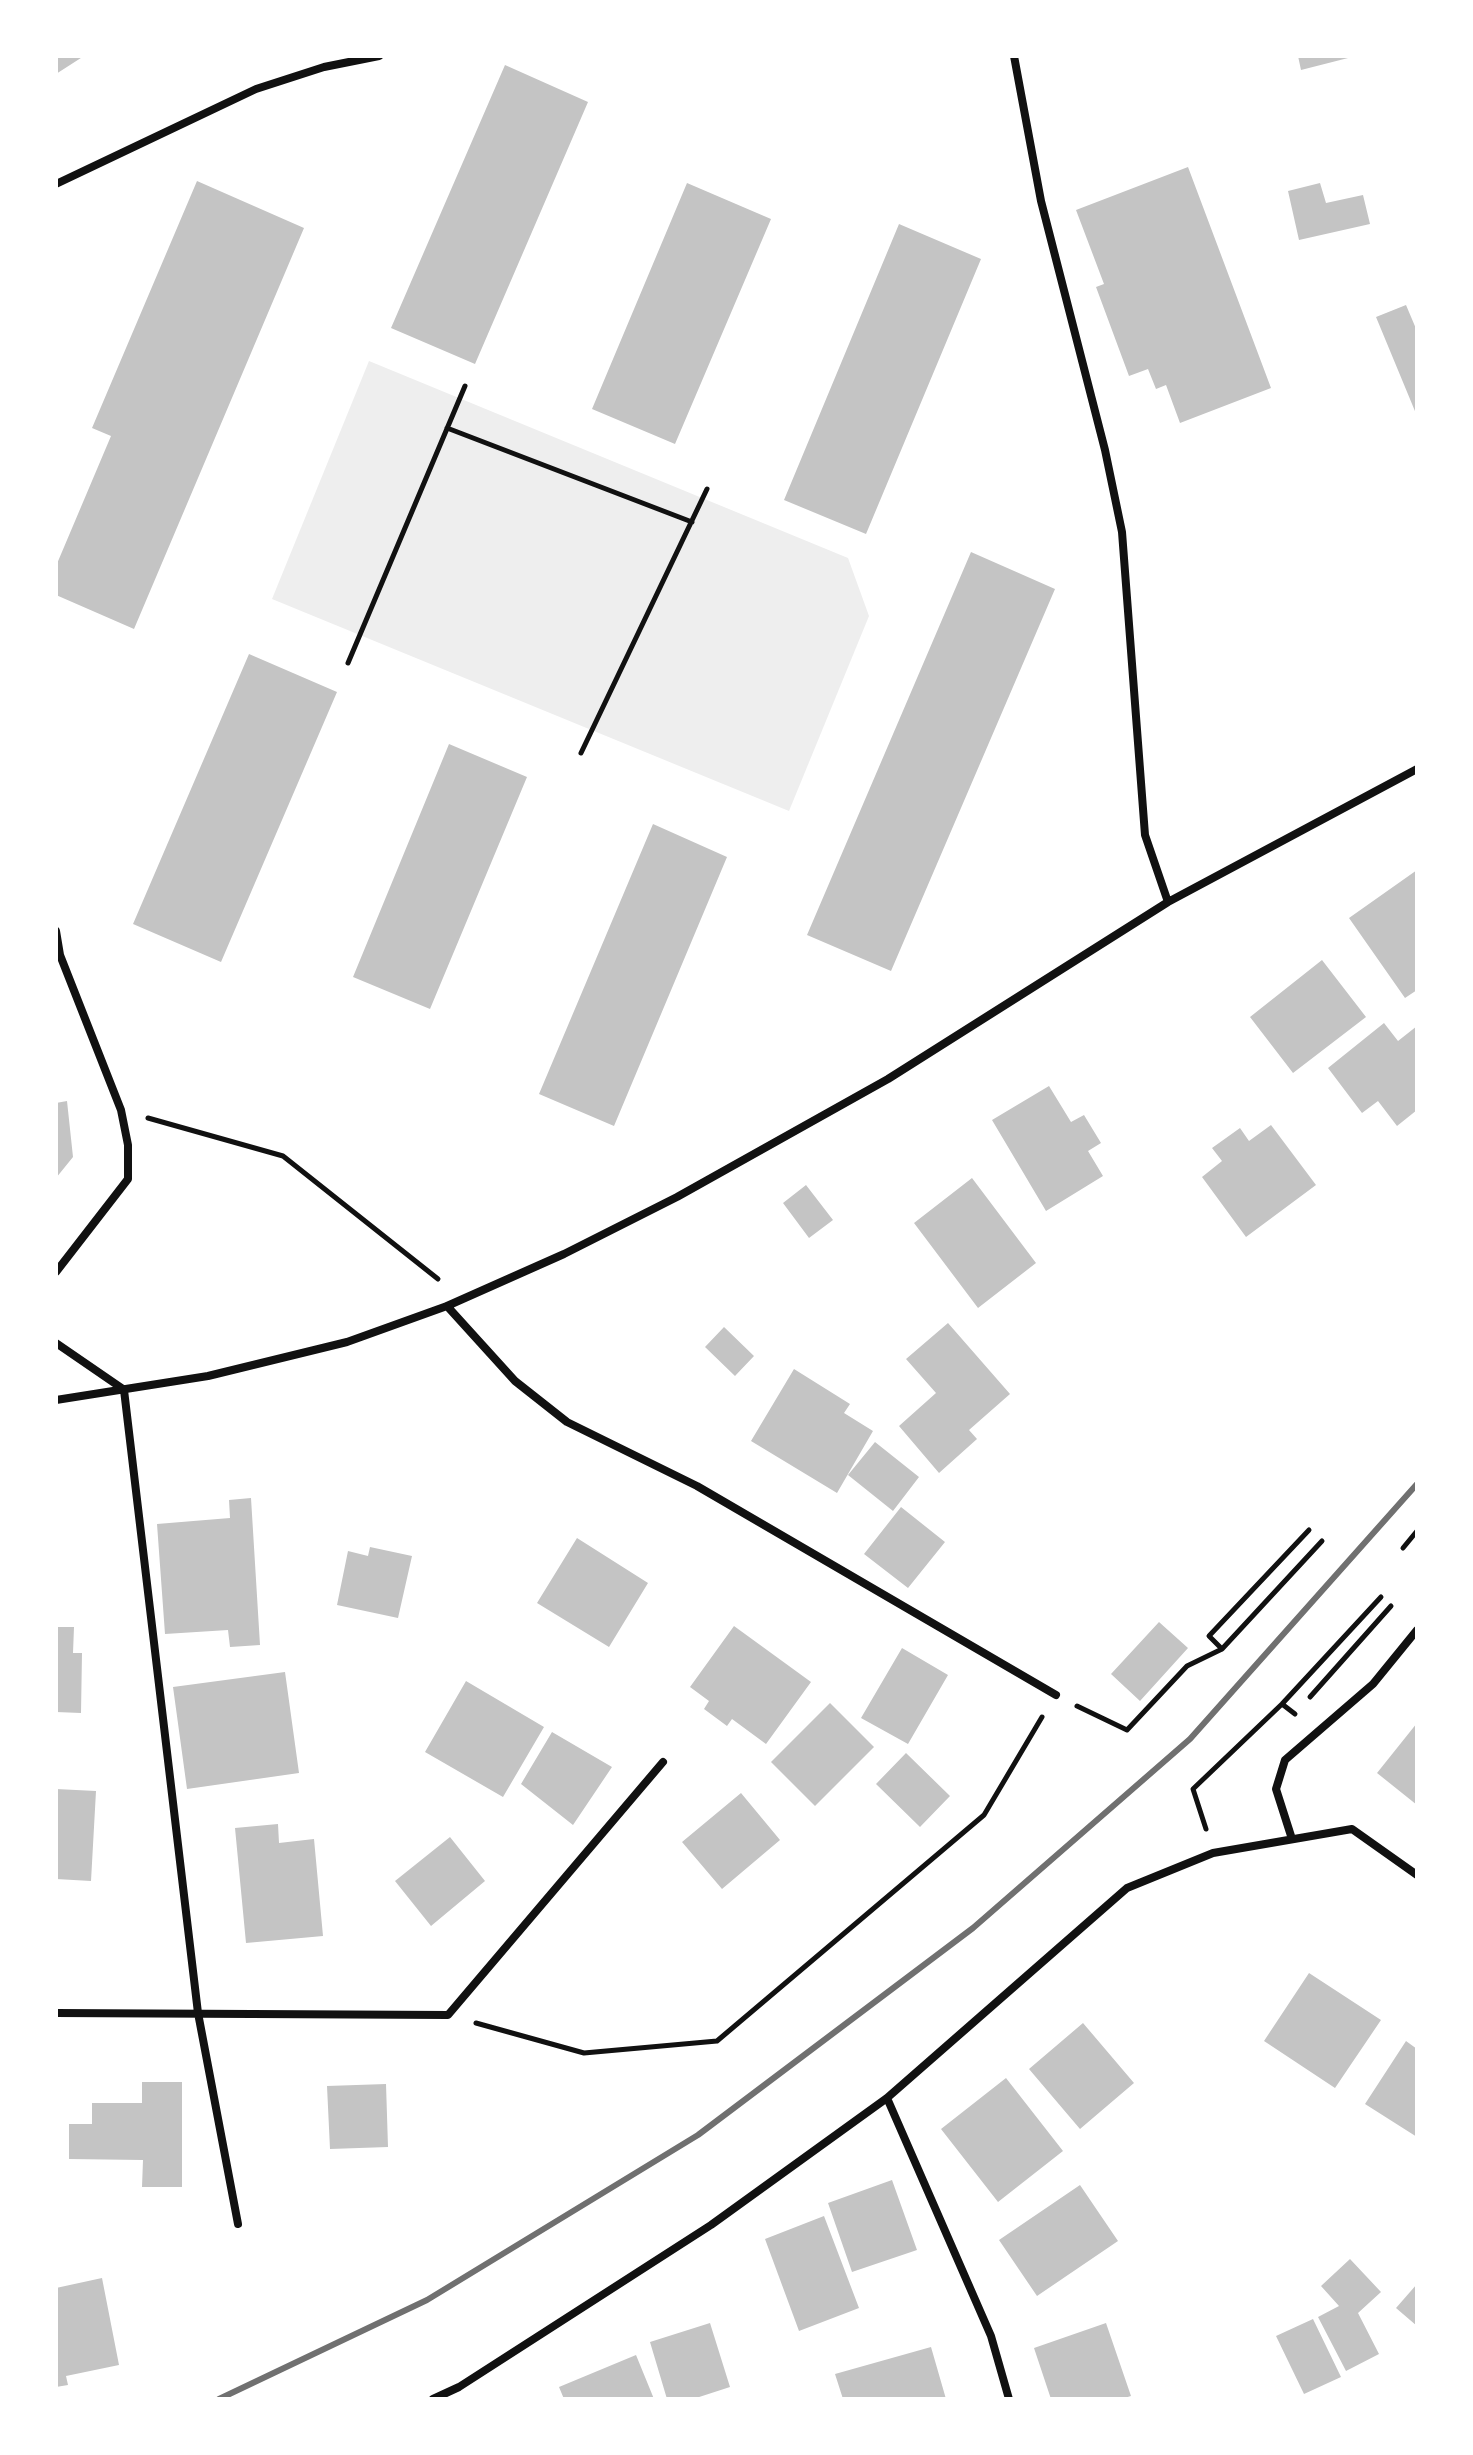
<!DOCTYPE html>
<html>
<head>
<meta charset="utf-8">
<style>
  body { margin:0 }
  #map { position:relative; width:1473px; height:2455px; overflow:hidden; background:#fff; font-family:"Work Sans",sans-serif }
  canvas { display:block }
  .frame { position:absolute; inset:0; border:58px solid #fff; pointer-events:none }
</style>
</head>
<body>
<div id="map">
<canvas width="1473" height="2455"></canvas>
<div class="frame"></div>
</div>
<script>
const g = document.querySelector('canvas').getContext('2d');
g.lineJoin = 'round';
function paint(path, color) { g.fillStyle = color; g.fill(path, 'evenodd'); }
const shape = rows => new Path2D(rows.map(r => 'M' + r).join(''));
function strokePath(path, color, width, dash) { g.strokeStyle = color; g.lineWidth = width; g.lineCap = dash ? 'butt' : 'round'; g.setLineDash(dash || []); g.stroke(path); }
const green = shape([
  [369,361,848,558,869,616,789,811,272,599]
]);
const building = shape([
  [56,56,84,56,56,74],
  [1298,56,1352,56,1352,57,1301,70],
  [505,65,588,102,475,364,391,328],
  [1188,167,1271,388,1180,423,1166,385,1156,389,1148,369,1129,376,1096,287,1104,284,1076,210],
  [197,181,304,228,134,629,56,595,56,566,111,436,92,428],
  [687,183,771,219,675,444,592,409],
  [1320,183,1326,203,1363,195,1370,224,1299,240,1288,191],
  [899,224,981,259,866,534,784,500],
  [1406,305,1417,331,1417,416,1376,317],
  [971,552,1055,589,891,971,807,935],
  [249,654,337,692,221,962,133,924],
  [449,744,527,777,430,1009,353,977],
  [653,824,727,857,614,1126,539,1094],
  [1417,870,1417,990,1405,998,1349,918],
  [1322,960,1366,1017,1293,1073,1250,1017],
  [1384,1023,1398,1041,1417,1026,1417,1110,1397,1126,1378,1101,1362,1113,1328,1068],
  [1049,1086,1071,1122,1084,1115,1101,1143,1088,1151,1103,1176,1046,1211,992,1120],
  [67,1101,73,1157,56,1178,56,1103],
  [1271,1125,1316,1185,1246,1237,1202,1177,1222,1161,1212,1148,1240,1128,1249,1141],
  [972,1178,1036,1263,978,1308,914,1223],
  [806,1185,833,1220,809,1238,783,1203],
  [948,1323,1010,1394,969,1430,977,1439,939,1473,899,1426,936,1393,906,1359],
  [724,1327,754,1356,735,1376,705,1347],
  [794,1369,850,1404,844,1413,873,1431,837,1493,751,1441],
  [875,1442,919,1477,893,1511,848,1475],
  [251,1498,260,1645,230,1647,228,1630,165,1634,157,1524,230,1518,229,1500],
  [901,1507,945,1542,908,1588,864,1554],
  [577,1538,648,1583,609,1647,537,1603],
  [370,1547,412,1556,398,1618,337,1605,348,1551,368,1556],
  [1159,1622,1188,1648,1140,1701,1111,1674],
  [734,1626,811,1682,766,1744,732,1719,727,1726,704,1709,709,1701,690,1687],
  [56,1627,74,1627,73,1653,82,1653,81,1713,56,1712],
  [902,1648,948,1675,908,1744,861,1718],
  [285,1672,299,1773,187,1789,173,1687],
  [466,1681,544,1727,503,1797,425,1752],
  [830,1703,874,1747,815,1806,771,1762],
  [1417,1723,1417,1805,1377,1773],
  [552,1732,612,1767,573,1825,521,1784],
  [906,1753,950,1796,920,1827,876,1784],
  [56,1789,96,1791,91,1881,56,1879],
  [741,1793,780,1840,722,1889,682,1842],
  [278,1824,279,1843,314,1839,323,1936,246,1943,235,1828],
  [450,1837,485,1881,431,1926,395,1881],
  [1309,1973,1381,2020,1335,2088,1264,2041],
  [1083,2023,1134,2083,1080,2129,1029,2069],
  [1406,2041,1417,2049,1417,2137,1365,2104],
  [1006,2078,1063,2151,998,2202,941,2129],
  [142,2082,182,2082,182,2187,142,2187,143,2160,69,2159,69,2124,92,2124,92,2103,142,2103],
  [386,2084,388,2147,330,2149,327,2086],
  [892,2180,917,2250,852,2272,828,2203],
  [1080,2185,1118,2241,1037,2296,999,2240],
  [824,2216,859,2308,799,2331,765,2239],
  [1350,2259,1381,2292,1358,2313,1379,2354,1346,2371,1318,2317,1339,2306,1321,2286],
  [102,2278,119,2365,66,2376,68,2385,56,2387,56,2288],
  [1417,2284,1417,2326,1396,2308],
  [1313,2319,1341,2377,1304,2394,1276,2336],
  [710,2323,730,2387,693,2399,667,2399,650,2342],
  [1106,2323,1131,2396,1121,2399,1051,2399,1034,2348],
  [931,2347,946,2399,843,2399,835,2374],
  [636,2355,654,2399,564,2399,559,2387]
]);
const path = shape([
  [447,428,692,522],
  [348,663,465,386],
  [581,753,707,489],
  [148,1118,283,1156,438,1279],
  [1403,1548,1417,1531],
  [1222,1649,1209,1636,1309,1530],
  [1310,1697,1391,1606],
  [1282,1704,1295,1714],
  [1077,1706,1127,1730,1187,1666,1222,1649,1322,1541],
  [1206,1829,1193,1789,1282,1704,1381,1597],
  [476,2023,584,2053,717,2041,984,1815,1042,1717]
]);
const minor = shape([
  [1014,56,1041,201,1105,450,1122,532,1145,835,1168,902],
  [56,184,256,89,324,67,379,56],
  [56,931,60,955,121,1110,128,1145,128,1179,56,1272],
  [447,1306,515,1381,567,1422,697,1486,1056,1695],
  [56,1343,123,1389],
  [124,1390,198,2013,238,2224],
  [56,1400,208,1376,347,1342,447,1306,564,1254,677,1197,888,1079,1168,902,1417,769],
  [1292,1839,1276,1789,1285,1760,1373,1684,1417,1630],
  [56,2013,448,2015,663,1762],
  [887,2098,991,2336,1009,2399],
  [433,2399,459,2387,711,2225,887,2098,1127,1888,1213,1853,1352,1829,1417,1875]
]);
const rail = shape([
  [219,2399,427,2300,698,2135,973,1928,1190,1739,1417,1484]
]);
paint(green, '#eee');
paint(building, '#c4c4c4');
strokePath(path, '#111', 5);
strokePath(minor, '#111', 8);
strokePath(rail, '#707070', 6);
</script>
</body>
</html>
